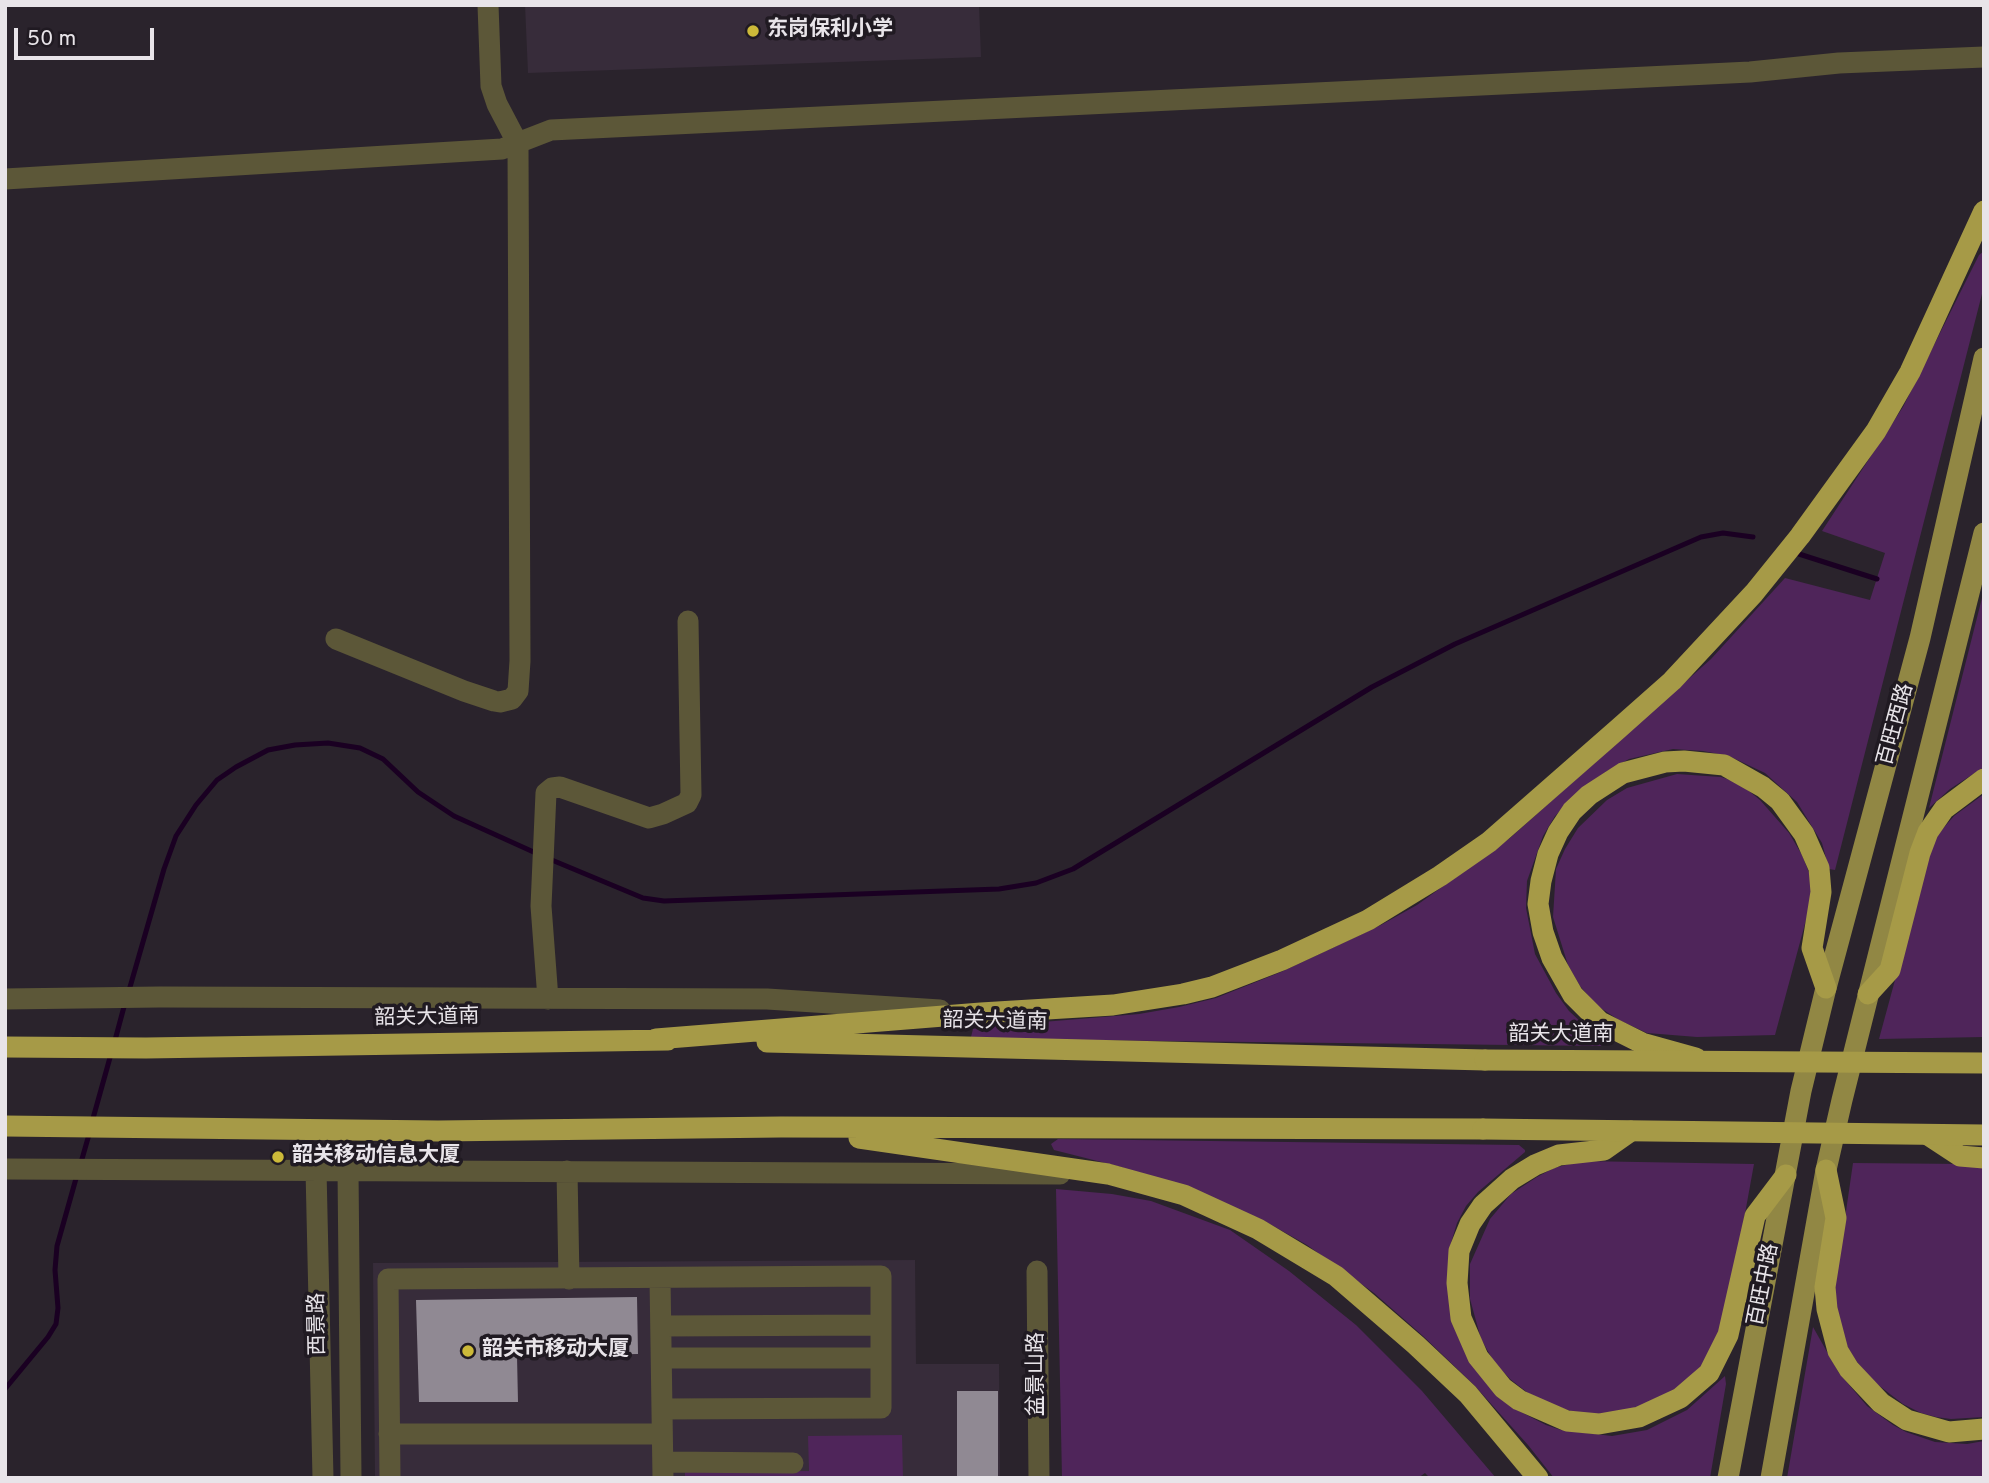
<!DOCTYPE html>
<html>
<head>
<meta charset="utf-8">
<style>
  body { margin:0 }
  #map { position:relative; width:1989px; height:1483px; overflow:hidden; background:#2a232c; font-family:Overpass,sans-serif }
  canvas { display:block }
  .frame { position:absolute; inset:0; border:7px solid #e8e4e9; pointer-events:none }
  .scale { position:absolute; left:14px; top:28px; width:140px; height:32px; box-sizing:border-box; border:4px solid #e8e4e9; border-top:0; padding-left:9px; font-size:21px; line-height:24px; white-space:nowrap; color:#e8e4e9; -webkit-text-stroke:5px #201a22; paint-order:stroke }
</style>
</head>
<body>
<div id="map">
<canvas width="1989" height="1483"></canvas>
<div class="frame"></div>
<div class="scale">50 m</div>
</div>
<script>
const g = document.querySelector('canvas').getContext('2d');
g.lineJoin = 'round';
function paint(path, color) { g.fillStyle = color; g.fill(path, 'evenodd'); }
const shape = rows => new Path2D(rows.map(r => 'M' + r).join(''));
function strokePath(path, color, width, dash) { g.strokeStyle = color; g.lineWidth = width; g.lineCap = dash ? 'butt' : 'round'; g.setLineDash(dash || []); g.stroke(path); }
function drawText(font, color, halo, rows, align = 'center') {
  g.font = font + ' Overpass,"Noto Sans SC",sans-serif'; g.lineWidth = 7; g.setLineDash([]); g.textBaseline = 'middle'; g.strokeStyle = halo; g.fillStyle = color; for (const [text, x, y, turn = 0] of rows) {
    g.save(); g.translate(x, y); g.rotate((+turn || 0) * Math.PI / 180); g.textAlign = isNaN(turn) ? turn : align; if (halo) g.strokeText(text, 0, 0); g.fillText(text, 0, 0); g.restore();
  }
}
const built = shape([
  [525,5,979,5,981,57,528,73],
  [915,1260,916,1364,999,1364,1000,1478,375,1478,373,1263]
]);
const green = shape([
  [1984,251,1984,286,1835,870,1829,869,1822,843,1797,802,1765,773,1729,756,1703,751,1673,749,1629,759,1607,771,1569,802,1555,816,1543,836,1527,881,1526,908,1535,954,1556,993,1569,1011,1594,1034,1605,1039,1601,1046,985,1039,971,1037,973,1029,982,1027,1139,1014,1179,1007,1216,998,1281,972,1381,925,1417,905,1510,838,1711,659,1785,578,1870,600,1885,553,1822,531,1903,407,1979,255],
  [1984,590,1984,767,1950,789,1929,808],
  [1677,774,1721,777,1739,783,1760,800,1789,833,1802,855,1810,875,1813,894,1775,1035,1697,1037,1647,1033,1619,1020,1596,1005,1580,986,1568,965,1553,917,1556,869,1565,849,1578,828,1607,800,1627,788],
  [1984,794,1984,1037,1879,1039,1933,840,1954,816],
  [1058,1139,1519,1145,1525,1150,1525,1152,1478,1192,1466,1206,1457,1223,1451,1243,1448,1296,1519,1411,1546,1425,1561,1430,1612,1436,1647,1430,1687,1410,1725,1376,1726,1384,1710,1478,1554,1478,1528,1445,1475,1386,1423,1336,1374,1293,1307,1245,1261,1219,1121,1167,1054,1150,1051,1144],
  [1581,1161,1754,1164,1730,1296,1720,1332,1706,1361,1686,1383,1651,1405,1596,1415,1573,1412,1550,1404,1528,1393,1510,1379,1494,1362,1481,1339,1470,1299,1470,1264,1490,1219,1511,1194,1537,1177,1554,1168],
  [1853,1163,1966,1164,1984,1166,1984,1417,1951,1419,1936,1417,1921,1413,1903,1404,1873,1381,1857,1362,1847,1346,1836,1308,1835,1287],
  [1056,1189,1112,1194,1151,1201,1230,1230,1289,1271,1356,1325,1422,1391,1496,1478,1430,1478,1425,1473,1418,1478,1062,1478],
  [1813,1327,1839,1373,1867,1406,1893,1425,1906,1432,1935,1442,1967,1444,1984,1441,1983,1478,1787,1478],
  [902,1435,903,1478,685,1478,685,1472,809,1471,808,1436]
]);
const stream = shape([
  [1799,554,1877,579],
  [547,858,643,898,664,901,999,889,1036,883,1073,869,1372,687,1455,644,1701,537,1723,533,1753,537],
  [128,994,164,869,176,836,196,805,217,780,236,767,268,750,295,745,328,743,360,748,383,759,418,792,454,816,538,854],
  [114,1044,125,1003],
  [92,1122,111,1054],
  [80,1166,90,1131],
  [5,1389,48,1337,56,1324,58,1308,55,1270,57,1246,77,1175]
]);
const building = shape([
  [637,1297,638,1354,517,1356,518,1402,419,1402,416,1300],
  [957,1391,998,1391,998,1478,957,1478]
]);
const minor = shape([
  [5,179,502,149,551,130,1750,72,1839,63,1984,57],
  [336,639,464,691,494,701,500,702,512,699,518,691,520,661,518,144,497,104,491,86,488,5],
  [5,999,160,997,767,999,940,1010],
  [548,999,541,906,546,793,552,788,560,787,649,818,663,814,687,803,691,795,688,621],
  [5,1169,1060,1174],
  [316,1170,323,1478],
  [348,1170,351,1478],
  [567,1171,569,1279],
  [1037,1271,1039,1478],
  [660,1278,663,1478],
  [661,1326,881,1325],
  [662,1358,881,1358],
  [389,1434,662,1434],
  [663,1462,793,1463],
  [390,1478,388,1279,881,1276,881,1408,662,1409]
]);
const major = shape([
  [1728,1478,1801,1091,1826,988,1920,638,1984,358],
  [1771,1478,1826,1170,1842,1100,1984,533]
]);
const highway = shape([
  [1868,994,1890,970,1920,853,1928,832,1944,809,1984,779],
  [656,1039,981,1013,1113,1005,1183,994,1212,987,1282,960,1368,920,1440,876,1489,842,1618,729,1672,681,1754,593,1800,536,1876,431,1910,372,1984,211],
  [767,1042,1485,1060],
  [5,1047,146,1048,668,1040],
  [1696,1058,1642,1043,1600,1022,1573,995,1552,958,1543,932,1538,904,1541,881,1548,854,1558,832,1572,811,1589,795,1623,773,1665,762,1684,761,1724,765,1763,787,1780,801,1804,834,1819,868,1821,892,1812,948,1826,988],
  [5,1126,438,1131,781,1127,1483,1129],
  [1631,1131,1604,1150,1559,1155,1535,1165,1512,1179,1483,1205,1470,1224,1459,1251,1457,1283,1461,1318,1478,1357,1503,1388,1519,1400,1567,1421,1599,1424,1639,1417,1680,1398,1709,1373,1728,1335,1755,1216,1786,1175],
  [1928,1135,1960,1156,1984,1158],
  [859,1138,1108,1174,1184,1195,1258,1229,1336,1276,1416,1345,1468,1394,1538,1478],
  [1826,1170,1836,1218,1825,1287,1827,1309,1838,1351,1849,1369,1881,1403,1907,1420,1949,1432,1984,1429]
]);
const highwayBridge = shape([
  [1485,1060,1984,1063],
  [1483,1129,1984,1135]
]);
const markers = [
  [753,31,7,"#ccb939"],
  [278,1157,7,"#ccb939"],
  [468,1351,7,"#ccb939"]
];
const poiNames = [
  ["东岗保利小学",767,31],
  ["韶关移动信息大厦",292,1157],
  ["韶关市移动大厦",482,1351]
];
const streetNames = [
  ["百旺西路",1897,725,-75],
  ["韶关大道南",427,1019,-1],
  ["韶关大道南",995,1023,1],
  ["韶关大道南",1561,1036],
  ["百旺中路",1765,1285,-79],
  ["西景路",319,1324,-91],
  ["盆景山路",1038,1374,-90]
];
paint(built, '#372c3a');
paint(green, '#4f255a');
strokePath(stream, '#1a0022', 5);
paint(building, '#908993');
strokePath(minor, '#5c5738', 21);
strokePath(major, '#918744', 21);
strokePath(highway, '#a69a47', 21);
strokePath(highwayBridge, '#a69a47', 21);
for (const [x, y, r, color] of markers) { const dot = new Path2D(); dot.arc(x, y, r, 0, 2 * Math.PI); g.fillStyle = color; g.fill(dot); strokePath(dot, '#201a22', 2.5); }
drawText('bold 21px', '#e8e4e9', '#201a22', poiNames, 'left');
drawText('21px', '#e8e4e9', '#201a22', streetNames);
</script>
</body>
</html>
